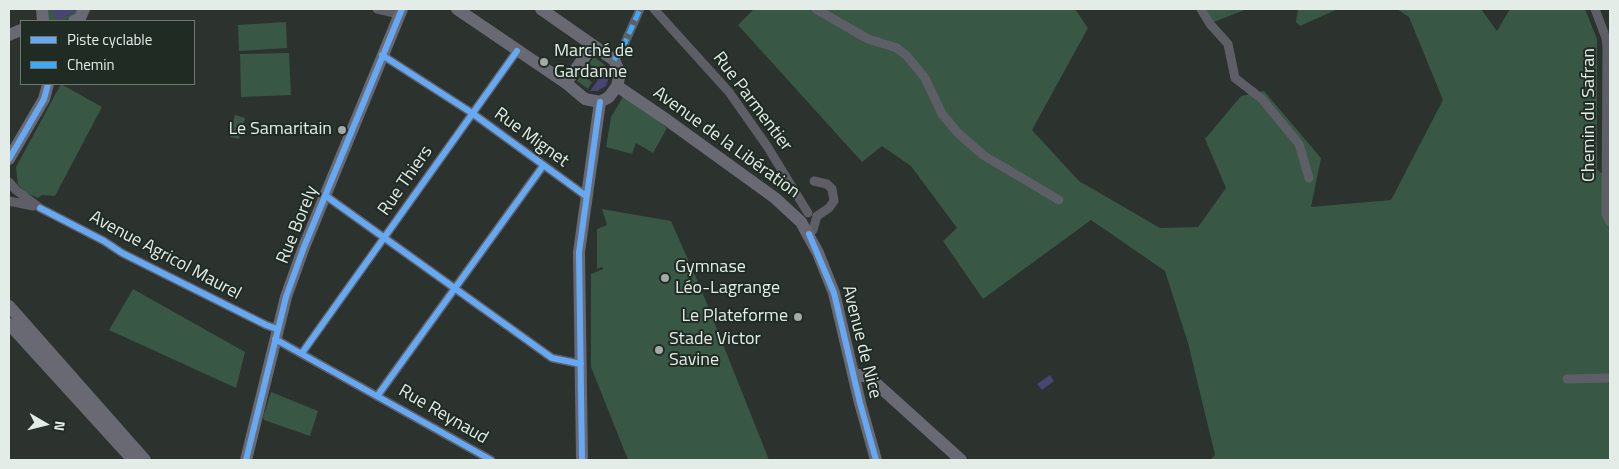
<!DOCTYPE html>
<html>
<head>
<meta charset="utf-8">
<style>
  body { margin:0 }
  #map { position:relative; width:1619px; height:469px; overflow:hidden; background:#2c322e; font-family:"Titillium Web",sans-serif }
  canvas { display:block }
  .frame { position:absolute; inset:0; border:10px solid #e4ece7; pointer-events:none }
  .legend { position:absolute; left:20px; top:20px; width:175px; height:65px; box-sizing:border-box; background:#1f2b23; border:1px solid #6e7871; margin:0; padding:6px 9px; list-style:none; font-size:15px; color:#e4ece7 }
  .legend li { display:flex; align-items:center; gap:10px; height:25px }
  .legend b { width:25px; border:1px solid #6e7871 }
  .north { position:absolute; left:20px; top:399px; width:50px; height:50px; -webkit-text-stroke:4px #1f2b23; paint-order:stroke; rotate:98deg; font-size:14px; font-weight:700; line-height:20px; text-align:center; color:#e4ece7 }
  .north::after { content:''; display:block; margin:auto; width:18px; height:22px; background:#e4ece7; clip-path:polygon(50% 0,100% 100%,50% 72%,0 100%) }
</style>
</head>
<body>
<div id="map">
<canvas width="1619" height="469"></canvas>
<div class="frame"></div>
<ul class="legend">
<li><b style="height:6px;background:#66a8f1"></b>Piste cyclable</li>
<li><b style="height:6px;background:#3fa9f5"></b>Chemin</li>
</ul>
<div class="north">N</div>
</div>
<script>
const g = document.querySelector('canvas').getContext('2d');
g.lineJoin = 'round';
function paint(path, color) { g.fillStyle = color; g.fill(path, 'evenodd'); }
const shape = rows => new Path2D(rows.map(r => 'M' + r).join(''));
function strokePath(path, color, width, dash) { g.strokeStyle = color; g.lineWidth = width; g.lineCap = dash ? 'butt' : 'round'; g.setLineDash(dash || []); g.stroke(path); }
function drawText(font, color, halo, rows, align = 'center') {
  g.font = font + ' "Titillium Web",sans-serif'; g.lineWidth = 4; g.setLineDash([]); g.textBaseline = 'middle'; g.strokeStyle = halo; g.fillStyle = color; for (const [text, x, y, turn = 0] of rows) {
    g.save(); g.translate(x, y); g.rotate((+turn || 0) * Math.PI / 180); g.textAlign = isNaN(turn) ? turn : align; if (halo) g.strokeText(text, 0, 0); g.fillText(text, 0, 0); g.restore();
  }
}
const green = shape([
  [46,9,52,9,57,19,75,12,74,9,80,9,77,14,64,21,48,21],
  [754,9,1075,9,1088,28,1032,130,1079,181,1160,228,1198,227,1226,188,1205,139,1241,96,1264,91,1321,158,1311,207,1391,200,1443,100,1409,17,1397,9,1481,9,1497,31,1510,9,1585,9,1597,39,1597,169,1610,181,1610,460,1210,460,1215,455,1188,343,1165,271,1091,220,983,299,943,241,957,228,911,166,882,146,862,162,738,25],
  [1205,9,1247,9,1214,22],
  [1298,9,1338,9,1300,26,1296,22],
  [286,22,287,48,239,51,238,25],
  [289,53,291,95,241,97,240,54],
  [594,57,605,65,600,71,589,64],
  [581,75,592,82,588,89,577,81],
  [61,84,102,107,55,196,42,195,38,198,27,193,18,185,16,167],
  [624,95,667,128,653,153,636,143,632,154,606,147,611,117],
  [235,115,245,118,239,139,230,137],
  [602,209,671,221,701,289,769,460,628,460,591,367,591,274,603,269,602,267,597,269,597,229,607,225],
  [133,289,245,352,236,388,109,330],
  [271,392,318,411,310,436,264,420,263,417]
]);
const water = shape([
  [52,9,74,9,75,12,56,20],
  [607,67,610,75,606,86,597,91,590,91],
  [1050,375,1054,381,1042,390,1037,384]
]);
const street = shape([
  [377,9,399,14],
  [654,9,729,92,767,146,808,213],
  [816,9,868,39,897,48,907,56,925,78,942,114,958,133,983,155,1059,200],
  [1201,9,1210,24,1228,44,1235,78,1262,99,1299,144,1309,178],
  [1595,9,1606,38,1607,47,1606,214,1610,222],
  [382,55,472,113,586,196],
  [614,60,623,47,640,9],
  [9,182,16,190,40,208,104,241,122,253,266,325,277,329],
  [326,196,552,358,581,364],
  [9,201,33,206],
  [809,234,813,230,817,216,829,208,834,201,832,189,827,184,814,181],
  [275,339,491,460],
  [302,353,517,51],
  [1567,379,1610,378],
  [378,395,543,166]
]);
const secondary = shape([
  [42,9,43,21],
  [457,9,566,83,585,99,600,102,609,97,617,86,619,78,618,69,614,60,541,9],
  [74,21,80,18,84,9],
  [9,35,21,30],
  [566,83,592,46],
  [617,86,667,120,775,198,801,222,818,253,834,293,860,403,876,460],
  [9,159,44,99,48,84],
  [9,306,145,460],
  [9,324,132,459],
  [860,375,870,378,961,460],
  [246,460,286,297,304,247,402,9],
  [582,460,579,252,600,102]
]);
const quiet = shape([
  [614,60,623,47,640,9]
]);
const cycleway = shape([
  [382,55,472,113,586,196],
  [9,159,44,99,48,84],
  [326,196,552,358,581,364],
  [40,208,104,241,122,253,266,325,277,329],
  [809,234,834,293,860,403,876,460],
  [275,339,491,460],
  [302,353,517,51],
  [378,395,543,166],
  [246,460,286,297,304,247,402,9],
  [582,460,579,252,600,102]
]);
const markers = [
  [544,62,5,"#a4aba6"],
  [342,130,5,"#a4aba6"],
  [665,278,5,"#a4aba6"],
  [798,317,5,"#a4aba6"],
  [659,350,5,"#a4aba6"]
];
const poiNames = [
  ["Marché de",554,52],
  ["Gardanne",554,73],
  ["Le Samaritain",332,130,"right"],
  ["Gymnase",675,268],
  ["Léo-Lagrange",675,289],
  ["Le Plateforme",788,317,"right"],
  ["Stade Victor",669,340],
  ["Savine",669,361]
];
const streetNames = [
  ["Rue Parmentier",752,102,53],
  ["Chemin du Safran",1590,115,-90],
  ["Rue Mignet",531,138,36],
  ["Avenue de la Libération",726,143,36],
  ["Rue Thiers",406,181,-55],
  ["Rue Borely",298,225,-68],
  ["Avenue Agricol Maurel",165,256,28],
  ["Avenue de Nice",861,342,76],
  ["Rue Reynaud",443,415,30]
];
paint(green, '#385744');
paint(water, '#494573');
strokePath(street, '#5e5f66', 9);
strokePath(secondary, '#686972', 12);
strokePath(quiet, '#3fa9f5', 5, [10, 5]);
strokePath(cycleway, '#66a8f1', 6);
for (const [x, y, r, color] of markers) { const dot = new Path2D(); dot.arc(x, y, r, 0, 2 * Math.PI); g.fillStyle = color; g.fill(dot); strokePath(dot, '#1f2b23', 2); }
drawText('18px', '#e4ece7', '#1f2b23', poiNames, 'left');
drawText('18px', '#e4ece7', '#1f2b23', streetNames);
</script>
</body>
</html>
